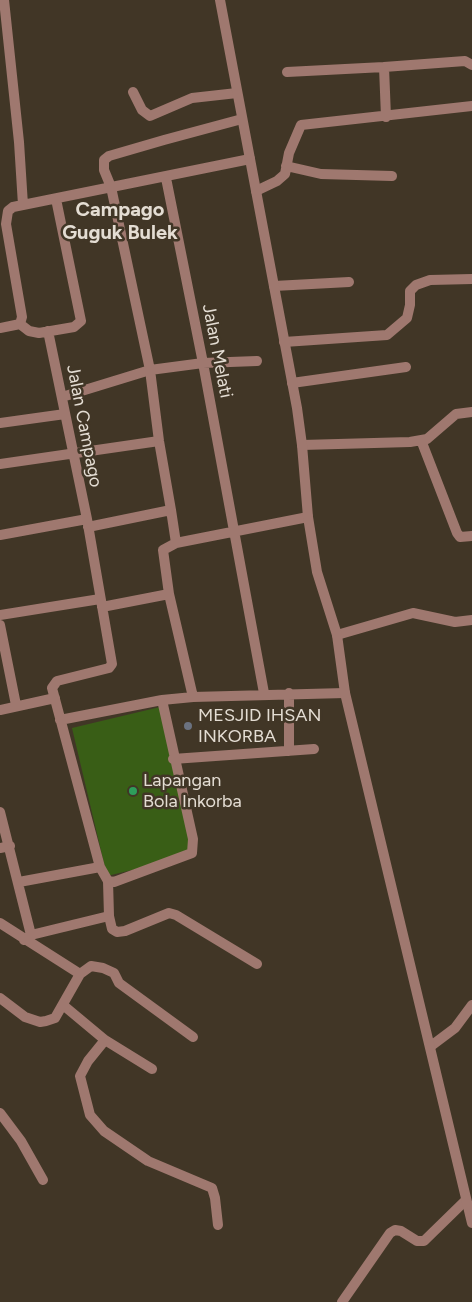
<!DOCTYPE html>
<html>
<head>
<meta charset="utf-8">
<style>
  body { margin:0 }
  canvas { display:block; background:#413626 }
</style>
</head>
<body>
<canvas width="472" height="1302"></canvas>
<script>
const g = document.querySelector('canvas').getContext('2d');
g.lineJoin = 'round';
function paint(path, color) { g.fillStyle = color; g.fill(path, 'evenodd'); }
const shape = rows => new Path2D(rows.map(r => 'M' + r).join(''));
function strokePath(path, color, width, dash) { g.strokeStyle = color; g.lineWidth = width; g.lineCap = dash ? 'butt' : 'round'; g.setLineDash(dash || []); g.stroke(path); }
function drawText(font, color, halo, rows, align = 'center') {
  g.font = font + ' Figtree,sans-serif'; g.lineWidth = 5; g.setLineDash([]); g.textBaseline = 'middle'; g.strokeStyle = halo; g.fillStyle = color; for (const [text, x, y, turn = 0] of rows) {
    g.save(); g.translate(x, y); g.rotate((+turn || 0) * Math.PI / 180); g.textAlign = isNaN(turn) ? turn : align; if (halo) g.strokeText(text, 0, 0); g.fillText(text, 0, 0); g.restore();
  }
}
const green = shape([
  [160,707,195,855,107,876,72,728]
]);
const minor = shape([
  [4,0,19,142,23,205],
  [384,67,465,61,472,65],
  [287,72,384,67,386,117],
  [133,92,142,110,150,116,192,98,237,93],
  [286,166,321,174,392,176],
  [166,178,203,363,264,693],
  [256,191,277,181,285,174,289,153,301,125,472,106],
  [274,286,349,282],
  [20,324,29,331,39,333,74,327,81,321,56,199],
  [0,328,20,324,22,317,6,224,8,211,13,207,250,159],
  [48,331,87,519,112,664,109,668,57,681,52,688,100,867,108,881,114,882,192,853,193,839,162,700],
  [284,342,387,335,407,318,410,305,410,291,416,285,430,280,472,279],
  [292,383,406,367],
  [62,397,150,370,203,363,257,361],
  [0,423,65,414],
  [421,440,457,533,460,537,472,536],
  [302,445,410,442,427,439,456,414,472,412],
  [0,464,159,441],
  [171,510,159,441,150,370,111,187,104,170,104,160,109,156,164,140,242,119],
  [88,527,171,510,176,543],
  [0,535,87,519],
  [102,607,169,594],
  [0,615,100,599],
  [0,625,16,705],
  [337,635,413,613,455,622,472,620],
  [289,693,289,751],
  [193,697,169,594,163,550,176,543,308,517],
  [0,710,55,698],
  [60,720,162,700,193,697,345,693],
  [173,759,314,749],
  [0,812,31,935],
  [0,848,10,846],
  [19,882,100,867],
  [109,916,112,929,117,932,125,931,169,913,176,915,257,964],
  [0,923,80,974],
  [24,940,31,935,109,916,108,881],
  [0,998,25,1017,40,1022,46,1021,55,1018,80,974,91,966,103,968,114,973,119,983,193,1037],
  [63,1005,105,1040,152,1069],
  [105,1040,88,1061,80,1076,90,1115,104,1131,148,1161,212,1188,215,1198,218,1225],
  [431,1046,455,1028,472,1005],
  [0,1113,21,1141,43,1180],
  [342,1302,390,1233,395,1230,401,1231,417,1241,424,1241,466,1200]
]);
const tertiary = shape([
  [220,0,297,408,302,445,308,517,317,572,337,635,345,693,472,1223]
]);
const markers = [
  [188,726,5,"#6b7280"],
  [133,791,5,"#2e9e5b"]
];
const streetNames = [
  ["Jalan Melati",217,351,79],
  ["Jalan Campago",84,426,79]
];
const poiNames = [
  ["MESJID IHSAN",198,716],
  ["INKORBA",198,737],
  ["Lapangan",143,781],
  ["Bola Inkorba",143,802]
];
const quarterNames = [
  ["Campago",120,210],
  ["Guguk Bulek",120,233]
];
paint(green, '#395e16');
strokePath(minor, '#9f786f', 10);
strokePath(tertiary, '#9f786f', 10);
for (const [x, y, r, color] of markers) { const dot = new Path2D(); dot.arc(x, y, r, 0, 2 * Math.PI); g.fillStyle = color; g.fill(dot); strokePath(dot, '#413626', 2); }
drawText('18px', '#e4ddd3', '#413626', streetNames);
drawText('18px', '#e4ddd3', '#413626', poiNames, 'left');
drawText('bold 20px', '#e4ddd3', '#413626', quarterNames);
</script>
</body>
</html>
